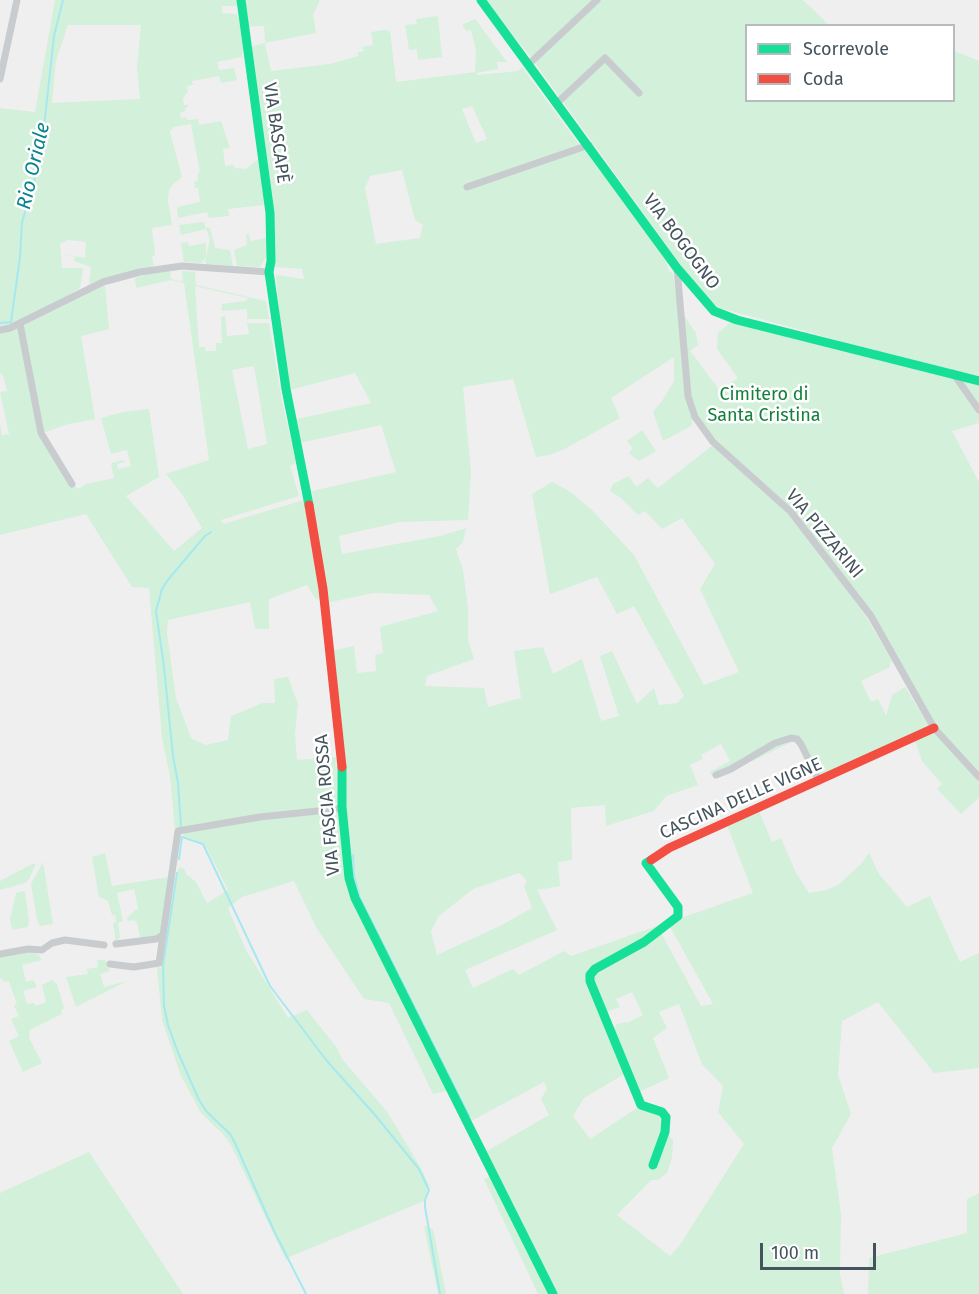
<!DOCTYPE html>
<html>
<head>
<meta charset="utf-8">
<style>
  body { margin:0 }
  #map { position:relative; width:979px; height:1294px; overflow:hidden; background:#f0efef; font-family:"Fira Sans",sans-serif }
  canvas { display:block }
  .legend { position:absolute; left:745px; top:24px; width:210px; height:78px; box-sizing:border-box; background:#fff; border:2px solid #b5bbbe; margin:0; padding:8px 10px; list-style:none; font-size:18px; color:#45545c }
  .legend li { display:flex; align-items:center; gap:12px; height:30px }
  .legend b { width:30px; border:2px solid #b5bbbe }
  .scale { position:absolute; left:760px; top:1243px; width:116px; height:27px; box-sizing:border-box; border:3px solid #45545c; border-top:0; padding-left:8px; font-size:18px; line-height:21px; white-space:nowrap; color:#45545c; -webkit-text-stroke:4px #fff; paint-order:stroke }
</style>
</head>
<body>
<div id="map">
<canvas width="979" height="1294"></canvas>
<ul class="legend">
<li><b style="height:8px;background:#16e098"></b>Scorrevole</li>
<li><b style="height:8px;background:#f24e42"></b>Coda</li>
</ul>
<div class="scale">100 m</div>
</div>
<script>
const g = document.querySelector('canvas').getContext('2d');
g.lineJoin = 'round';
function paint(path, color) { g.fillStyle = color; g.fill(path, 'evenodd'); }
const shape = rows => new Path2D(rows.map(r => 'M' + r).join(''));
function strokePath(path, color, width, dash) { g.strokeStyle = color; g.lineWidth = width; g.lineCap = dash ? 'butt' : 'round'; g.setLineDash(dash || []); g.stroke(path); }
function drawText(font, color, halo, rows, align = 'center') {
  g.font = font + ' "Fira Sans",sans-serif'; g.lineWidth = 5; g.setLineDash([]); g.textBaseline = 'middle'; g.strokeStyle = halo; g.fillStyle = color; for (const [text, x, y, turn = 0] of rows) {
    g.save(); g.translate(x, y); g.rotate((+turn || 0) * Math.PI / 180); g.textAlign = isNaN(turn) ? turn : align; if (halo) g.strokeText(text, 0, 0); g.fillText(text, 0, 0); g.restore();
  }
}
const green = shape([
  [55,0,238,0,236,6,222,6,222,13,236,14,239,19,243,49,242,57,217,62,219,70,234,68,237,80,221,83,219,76,192,81,193,85,187,86,188,93,185,94,185,97,183,98,184,105,188,105,188,107,185,108,185,111,180,113,181,119,186,117,187,120,198,119,199,125,221,121,230,148,223,149,225,166,233,165,235,168,246,169,257,160,260,161,264,205,228,209,229,216,209,218,207,212,178,218,177,207,200,202,198,188,195,188,194,182,198,180,198,173,200,172,191,124,173,127,170,132,182,177,172,185,169,190,168,201,172,225,152,228,155,255,152,257,154,266,136,271,151,274,170,271,171,279,183,282,182,271,195,272,196,285,266,301,269,319,247,319,247,309,222,311,222,304,246,301,248,298,195,286,199,347,205,347,205,351,216,351,216,343,222,343,221,317,225,316,227,336,249,334,247,323,269,323,282,401,296,463,290,466,299,496,221,520,223,524,304,500,320,600,315,598,307,585,269,599,269,629,255,629,250,602,168,620,167,633,176,698,191,738,205,745,228,740,231,716,263,703,275,703,274,679,288,677,298,704,295,734,297,760,336,757,338,801,336,805,330,807,175,830,170,776,162,738,149,588,132,587,86,514,0,535,0,424,2,435,9,434,0,392,7,391,3,375,1,375,0,370,0,332,20,327,39,435,71,487,75,486,78,489,86,484,114,478,111,463,124,460,124,462,117,464,118,469,131,466,127,450,111,454,101,418,122,412,149,409,159,477,126,496,174,551,202,528,182,494,166,474,209,460,184,283,171,280,136,288,135,278,148,274,100,280,89,284,91,267,74,261,75,257,61,254,62,268,83,268,80,288,54,304,13,324,0,326,0,108,35,112],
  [68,25,141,25,137,67,140,99,52,103,56,61],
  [68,240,86,242,85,258,61,254,60,244],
  [254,366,267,444,248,449,232,370],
  [242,0,320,0,313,15,316,33,265,43,271,71,330,64,358,56,358,52,365,51,361,47,373,45,371,32,384,30,390,31,396,82,475,72,476,51,471,30,466,31,462,25,475,19,507,62,497,62,498,69,476,73,478,75,518,71,522,67,580,146,585,149,620,195,666,262,669,271,673,273,693,417,691,426,663,441,653,412,662,401,674,381,674,357,611,398,620,418,566,448,550,455,536,457,513,379,463,387,471,472,468,520,400,522,339,536,342,554,440,536,466,528,463,542,456,549,463,570,468,608,468,640,474,659,427,676,425,686,484,688,488,707,521,698,514,651,543,647,553,674,582,659,601,721,619,716,600,656,612,651,637,704,654,688,659,705,677,703,684,696,634,606,617,614,597,577,550,594,532,494,552,482,571,492,593,511,634,555,704,685,739,672,700,589,715,564,682,518,662,529,645,511,638,515,621,498,610,491,613,484,629,476,636,487,648,478,658,488,713,445,785,508,836,574,867,618,892,661,890,664,890,667,861,681,871,702,878,699,886,716,892,695,905,687,930,727,821,778,794,741,714,779,710,772,730,761,721,744,701,755,703,759,690,765,698,785,666,796,654,811,606,826,605,805,571,808,572,860,558,862,560,886,537,890,557,930,465,970,473,988,513,969,519,975,564,951,571,956,663,924,587,975,626,1073,584,1098,573,1116,590,1139,640,1106,661,1113,666,1132,673,1140,672,1158,667,1173,658,1180,651,1180,617,1215,670,1256,680,1245,744,1144,718,1112,723,1086,702,1064,679,1004,659,1012,667,1028,653,1038,669,1078,637,1093,613,1029,617,1024,625,1022,627,1023,643,1015,632,992,616,999,620,1007,606,1012,593,982,594,974,660,931,701,1006,713,1004,669,925,678,919,753,893,727,825,759,811,772,842,781,838,796,873,809,893,826,890,838,885,861,864,869,853,879,874,907,907,930,896,960,962,979,953,979,1068,934,1073,878,1002,842,1021,838,1075,851,1114,832,1148,841,1214,840,1274,844,1294,555,1294,485,1152,549,1115,541,1099,547,1089,544,1082,471,1121,358,898,352,877,348,848,344,752,331,651,354,646,357,673,376,671,375,655,383,653,380,627,438,611,429,595,373,593,326,603,312,491,396,472,381,425,300,443,297,419,371,403,355,373,290,390,279,316,276,275,304,279,302,269,275,267,271,199,249,47,265,43,264,26,242,27],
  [472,106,487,139,476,143,462,109],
  [402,170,415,220,423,225,420,238,376,244,365,188,370,176],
  [519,873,527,881,524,886,532,908,502,925,437,955,431,931,439,916,473,889],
  [484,0,803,0,829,25,746,26,746,100,954,100,954,51,979,61,979,376,885,356,816,334,720,308,704,297,527,52],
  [438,16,442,57,418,60,417,49,409,50,405,25,417,24,416,19],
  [204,222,206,228,210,228,215,248,230,250,233,266,207,264,205,262,210,239,206,229,181,235,179,225],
  [246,234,249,234,250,241,266,238,266,257,260,267,237,266,234,250,247,245],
  [188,242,189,246,206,243,206,257,201,263,184,262,181,243],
  [105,285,109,329,81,336,95,419,69,424,42,433,21,327],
  [683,314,696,333,698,345,690,351,720,391,738,378,717,349,718,333,731,322,979,384,979,423,952,431,979,482,979,771,936,727,872,616,792,511,714,439,698,415,691,397],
  [642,430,656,451,639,461,629,453,633,448,627,441],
  [934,732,979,780,979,798,961,814,937,789,942,784,922,761,915,740],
  [341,813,347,877,449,1090,433,1094,389,1003,364,999,316,927,294,881,242,897,228,908,246,950,288,1018,307,1010,337,1048,342,1059,388,1113,423,1172,429,1186,424,1201,289,1257,286,1260,231,1145,222,1133,201,1113,181,1076,162,1020,157,967,161,968,178,869,181,867,185,870,186,874,196,882,207,903,228,890,204,843,183,836,184,833,286,816],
  [105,853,112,886,169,877,162,932,158,937,140,938,137,922,134,920,128,921,127,918,135,910,138,909,134,889,117,893,123,921,118,923,120,937,116,943,113,923,116,922,115,915,112,915,108,901,99,897,92,857],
  [43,862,53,924,40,926,37,920,31,884],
  [32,864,36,864,29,879,25,883,0,890,0,881],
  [25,891,29,921,28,927,12,930,10,919,16,893],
  [27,951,38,954,42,960,22,965,26,982,33,980,37,987,23,991,27,1004,34,1003,36,1006,46,1002,42,985,52,980,57,984,64,1008,61,1011,62,1014,30,1030,29,1038,42,1063,23,1072,9,1041,19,1036,11,1019,19,1016,14,1006,17,1004,9,981,6,982,0,978,0,956],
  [97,960,105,960,110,971,100,974,104,987,127,981,76,1007,66,977,88,974,87,969,98,967],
  [89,1152,183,1294,0,1294,0,1193],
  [492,1176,548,1294,538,1294,484,1179],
  [979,1193,979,1294,868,1294,869,1258,967,1233,967,1199],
  [424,1226,433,1229,446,1294,438,1294]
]);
const stream = shape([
  [0,323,11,322,20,257,22,222,33,187,44,127,54,36,63,0],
  [181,827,178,783,173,756,164,667,156,611,162,589,167,581,205,536,211,532],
  [353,855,354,876,360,898,469,1116],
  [179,859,182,837,203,844,270,986,327,1061,375,1115,419,1169,429,1190,425,1200,425,1207,440,1294],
  [177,873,163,965,164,1006,168,1025,177,1050,198,1098,206,1111,230,1134,235,1143,274,1231,306,1294]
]);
const street = shape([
  [529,64,597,0],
  [0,79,17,0],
  [557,103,605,58,639,93],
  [467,187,589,145],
  [677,268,688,396,695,417,713,442,791,512,871,616,934,728,979,777],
  [20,324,41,433,72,484],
  [0,330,10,328,103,282,140,272,182,266,269,272],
  [953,373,979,410],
  [716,775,731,769,775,743,791,738,797,739,801,744,819,781],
  [116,944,156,939,163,935],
  [0,954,28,949,42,950,52,943,65,940,104,945],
  [110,964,134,967,159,963,178,831,260,817,337,809,342,807]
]);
const fast = shape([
  [241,0,270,213,271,261,269,272,286,389,309,505],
  [481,0,677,268,714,311,737,320,979,381],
  [342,767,342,807,349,878,355,898,553,1294],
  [651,860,646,863,678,907,678,916,644,942,595,969,590,975,590,981,641,1105,662,1112,666,1117,665,1132,653,1165]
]);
const jam = shape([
  [309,505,323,589,342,767],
  [651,860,669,848,934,728]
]);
const streetNames = [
  ["VIA BASCAPÈ",276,133,82],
  ["VIA BOGOGNO",681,242,53],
  ["VIA PIZZARINI",824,534,50],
  ["CASCINA DELLE VIGNE",741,799,-24],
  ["VIA FASCIA ROSSA",328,805,-95]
];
const parkNames = [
  ["Cimitero di",764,395],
  ["Santa Cristina",764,416]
];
const waterNames = [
  ["Rio Oriale",34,166,-77]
];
paint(green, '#d2f0da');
strokePath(stream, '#a5e9ef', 2);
strokePath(street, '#c8ccce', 7);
strokePath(fast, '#16e098', 9);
strokePath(jam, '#f24e42', 9);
drawText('18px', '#45545c', '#fff', streetNames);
drawText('18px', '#13803b', '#fff', parkNames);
drawText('italic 20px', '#09838e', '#fff', waterNames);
</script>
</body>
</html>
